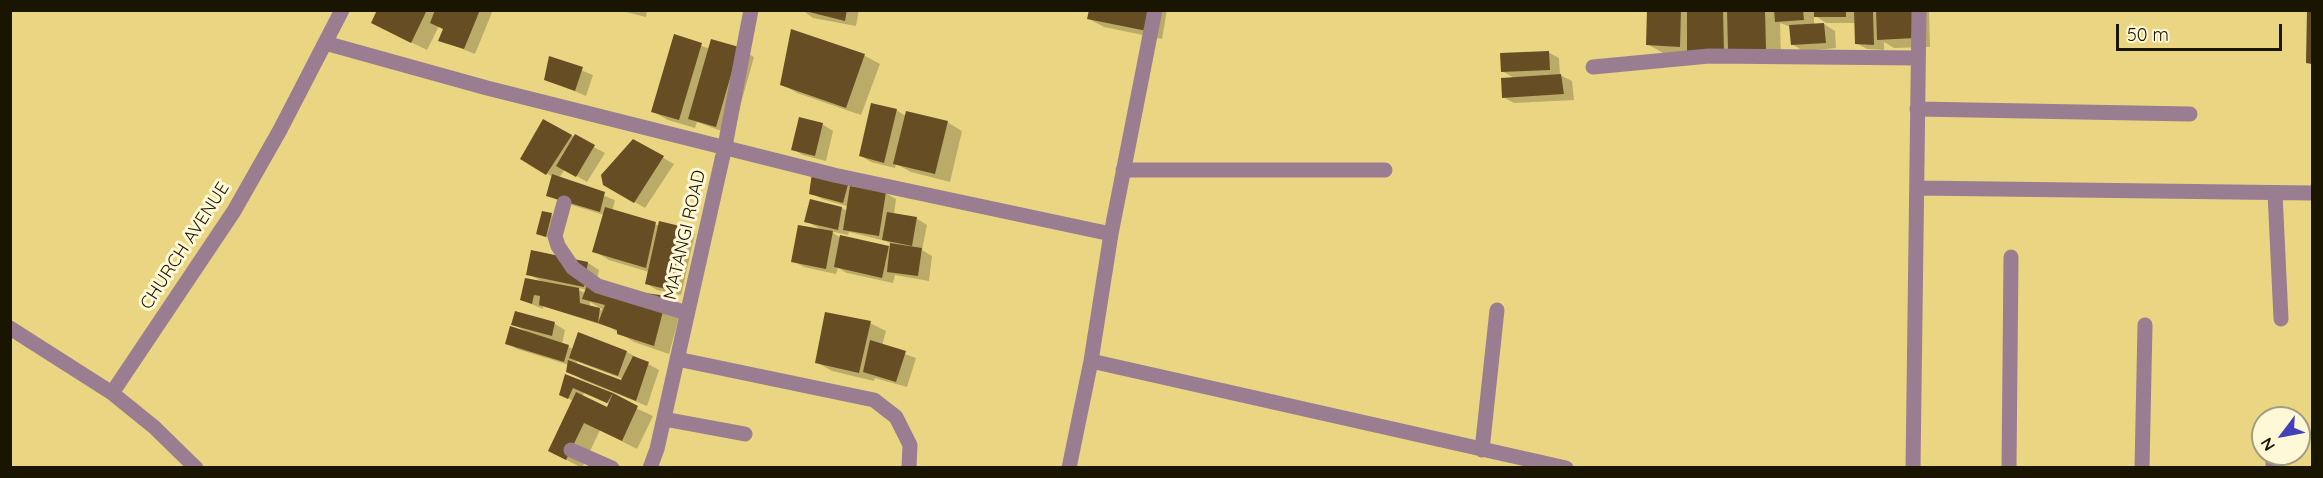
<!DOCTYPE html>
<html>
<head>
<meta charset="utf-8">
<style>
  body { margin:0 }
  #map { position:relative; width:2323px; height:478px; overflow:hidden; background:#ead682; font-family:Quicksand,sans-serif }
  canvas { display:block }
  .frame { position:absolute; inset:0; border:12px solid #1a1500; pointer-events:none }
  .north { position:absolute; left:2251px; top:406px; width:60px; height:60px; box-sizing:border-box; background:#fff8d7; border:2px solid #a39d81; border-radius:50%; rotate:238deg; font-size:16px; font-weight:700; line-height:24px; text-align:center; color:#1a1500 }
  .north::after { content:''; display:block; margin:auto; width:21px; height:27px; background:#4241b6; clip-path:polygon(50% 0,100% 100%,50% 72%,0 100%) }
  .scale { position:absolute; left:2116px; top:24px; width:166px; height:27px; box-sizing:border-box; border:3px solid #1a1500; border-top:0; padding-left:8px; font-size:18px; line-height:21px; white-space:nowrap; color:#1a1500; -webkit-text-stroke:4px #fff8d7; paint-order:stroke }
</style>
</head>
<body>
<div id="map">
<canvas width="2323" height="478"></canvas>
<div class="frame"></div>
<div class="north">N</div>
<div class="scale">50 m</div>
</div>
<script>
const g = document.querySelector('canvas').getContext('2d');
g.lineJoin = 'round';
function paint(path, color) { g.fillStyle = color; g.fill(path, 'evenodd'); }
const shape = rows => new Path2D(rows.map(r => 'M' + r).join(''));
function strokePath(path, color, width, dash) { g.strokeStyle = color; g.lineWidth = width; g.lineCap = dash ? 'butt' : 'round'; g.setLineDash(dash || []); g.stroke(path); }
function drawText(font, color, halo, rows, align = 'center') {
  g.font = font + ' Quicksand,sans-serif'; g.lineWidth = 6; g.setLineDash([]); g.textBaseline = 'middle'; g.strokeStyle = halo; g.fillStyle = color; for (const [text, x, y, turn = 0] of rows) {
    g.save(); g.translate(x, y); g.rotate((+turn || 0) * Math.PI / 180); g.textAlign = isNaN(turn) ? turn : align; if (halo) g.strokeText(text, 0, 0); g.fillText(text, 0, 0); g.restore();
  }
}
const shadow = shape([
  [378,10,493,10,475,54,440,40,444,29,439,26,427,50,388,31],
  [618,10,647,10,646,17],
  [802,10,859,10,856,26,813,18],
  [1090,10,1167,10,1162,39,1104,27,1089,19],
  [1649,10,1929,10,1930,47,1894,48,1884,42,1884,50,1867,49,1856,43,1856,23,1826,23,1814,15,1814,25,1824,24,1835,31,1836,48,1803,51,1792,44,1791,27,1780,23,1781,58,1663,53,1647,44],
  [2308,10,2312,10,2312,65,2308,62],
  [793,31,865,56,880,64,861,115,797,93,782,84],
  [675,36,710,49,738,48,754,57,732,135,697,122,695,128,668,120,652,111],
  [1548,52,1559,58,1560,75,1572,81,1574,100,1514,103,1503,97,1514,78,1502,71],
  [550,58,593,75,586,96,546,79],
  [896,110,906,116,947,122,962,131,950,182,911,172,896,164,895,168,871,162,861,156],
  [544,121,605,153,587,182,565,169,559,178,615,200,612,211,660,226,660,223,684,228,695,234,681,295,657,290,647,284,649,272,609,260,594,251,604,215,559,201,548,195,553,177,522,159],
  [822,124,833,131,826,161,803,155,792,149],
  [633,141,674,164,645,208,604,184],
  [814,175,885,193,896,199,894,215,916,218,927,225,922,250,932,256,929,281,895,275,893,283,847,273,838,268,836,274,804,267,793,261,822,230,806,221,842,208,847,211,850,207,822,199,811,193],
  [830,231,848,235,849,232,886,241,892,244,891,249,841,238],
  [551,215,556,218,551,239,538,233],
  [532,252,588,263,599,270,595,288,667,297,682,306,669,354,634,342,611,328,543,306,543,309,522,300,543,282,528,274],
  [578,288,587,290,585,293,577,289],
  [590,302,602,309,602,310,590,307],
  [516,313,555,324,565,330,562,344,573,349,579,334,627,352,659,370,647,406,583,380,568,371,569,365,517,349,507,343,525,331,513,324],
  [577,361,581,363,623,379,622,382,576,365],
  [870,323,886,331,882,346,916,358,907,387,875,378,874,381,832,371,816,362],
  [566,376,653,416,637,449,600,430,582,468,565,459,573,401,561,394],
  [584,393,609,404,607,409,582,397]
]);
const building = shape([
  [377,10,427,10,411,43,371,23],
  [435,10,480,10,464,49,438,41,443,29,430,23],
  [801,10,847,10,845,21],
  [1089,10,1151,10,1147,31,1087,19],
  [1647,10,1681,10,1680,47,1646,45],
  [1687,10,1723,10,1724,52,1687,52],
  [1727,10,1765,10,1766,49,1728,50],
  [1774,10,1803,10,1804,20,1775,22],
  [1814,10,1846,10,1846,17,1814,17],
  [1854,10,1873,10,1874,45,1855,44],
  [1876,10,1914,10,1915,38,1877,40],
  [2307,10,2312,10,2312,64,2306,63],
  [1824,23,1826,43,1791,45,1789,25],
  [791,29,865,54,846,108,780,85],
  [674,34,702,43,679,120,651,112],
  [711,39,739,47,716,127,688,119],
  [1549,51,1550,70,1501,72,1500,53],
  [549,56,583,67,575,91,544,80],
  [1561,74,1564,94,1502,98,1501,78],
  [871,103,897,109,884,163,859,156],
  [906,111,948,121,935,174,893,164],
  [799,117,823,123,815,156,791,150],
  [543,119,572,135,546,175,520,159],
  [575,134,595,145,576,177,556,166],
  [633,139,664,156,634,203,603,185,601,175],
  [812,173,849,181,843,203,809,194],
  [552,174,605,192,600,212,546,196],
  [850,186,886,192,879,236,843,230],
  [810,199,842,207,838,230,804,222],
  [605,207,656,222,646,268,592,252],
  [542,211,552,213,546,237,536,234],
  [887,212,917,217,912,246,882,240],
  [659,221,684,227,670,290,645,284],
  [798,225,833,231,826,269,791,262],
  [840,235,889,246,882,278,834,267],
  [890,243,922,248,918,276,887,272],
  [531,250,588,262,584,287,526,275],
  [525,278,579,288,580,303,600,308,598,323,539,305,540,296,534,295,532,304,520,300],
  [587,285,667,296,654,346,617,334,617,330,598,323,605,305,582,299],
  [515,311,555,322,552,336,511,325],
  [825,312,871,321,859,373,815,363],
  [510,326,569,345,564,362,505,344],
  [578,332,627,351,618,376,569,358],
  [870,340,906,351,896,382,863,372],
  [633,356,649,362,636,401,566,372,568,360,621,380],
  [565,374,613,393,607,403,573,388,568,399,559,395],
  [576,392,607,407,613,393,638,406,622,441,584,423,566,460,548,451]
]);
const minor = shape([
  [325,43,487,88,834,175,1111,234],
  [1593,67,1709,56,1918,58],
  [1917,109,2190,114],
  [1123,170,1385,170],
  [1917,188,2312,193],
  [2275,193,2281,319],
  [564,203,555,236,558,246,573,268,598,286,687,313],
  [10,328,112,393,154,427,196,468],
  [677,359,874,400,896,417,910,445,909,468],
  [1091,361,1566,468],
  [112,393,234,211,280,130,342,10],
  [664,419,745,434],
  [571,450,612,468],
  [1482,450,1497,310],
  [650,468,657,449,725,146,751,10],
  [1069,468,1091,361,1111,234,1155,10],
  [1913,468,1919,10],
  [2009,468,2011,257],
  [2142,468,2145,325],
  [2273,468,2273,454]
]);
const streetNames = [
  ["MATANGI ROAD",685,235,-77],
  ["CHURCH AVENUE",185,246,-57]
];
paint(shadow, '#0003');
paint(building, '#674d24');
strokePath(minor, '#9b7d92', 15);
drawText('18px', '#1a1500', '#fff8d7', streetNames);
</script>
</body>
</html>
